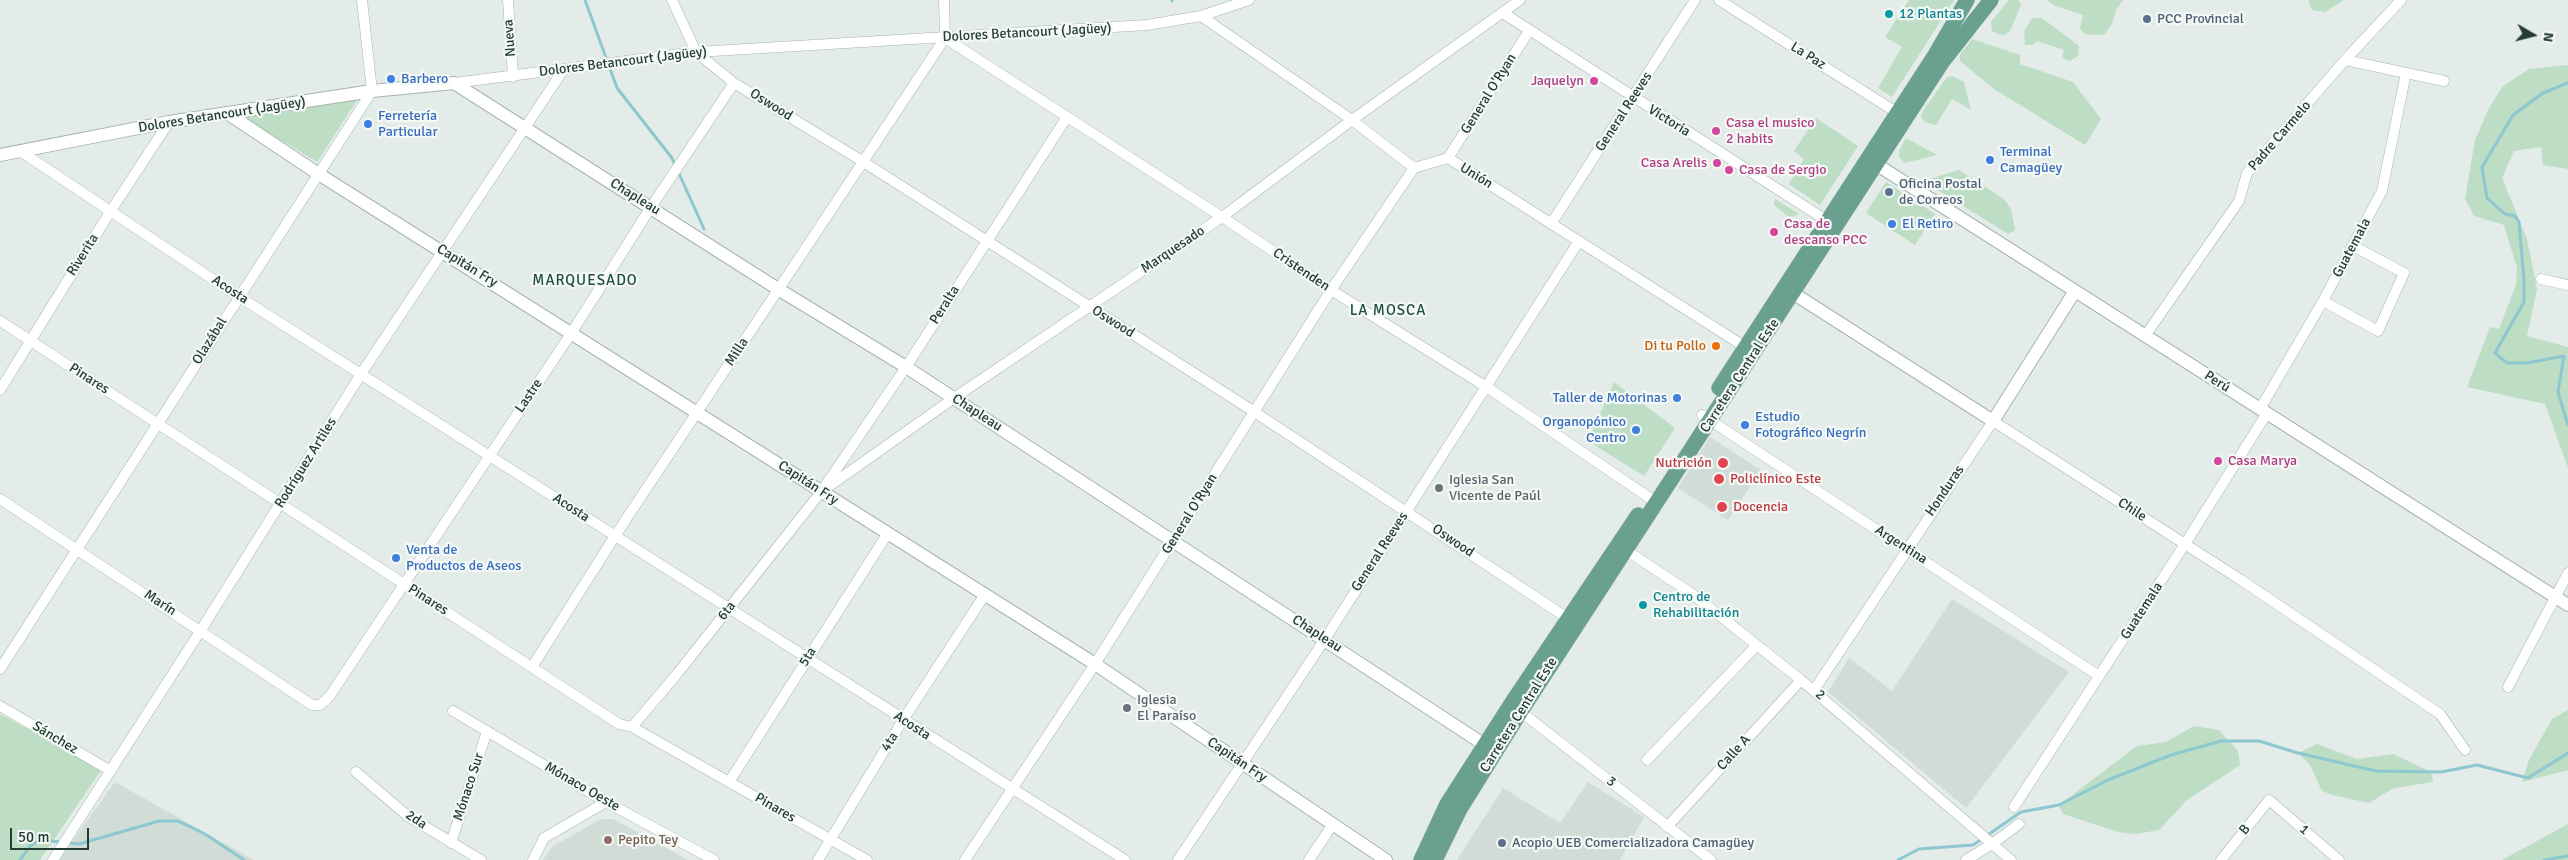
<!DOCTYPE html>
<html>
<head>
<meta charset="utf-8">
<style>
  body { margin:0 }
  #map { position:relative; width:2568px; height:860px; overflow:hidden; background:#e3ece8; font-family:Signika,sans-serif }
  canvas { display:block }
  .north { position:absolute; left:2508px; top:10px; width:50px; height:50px; -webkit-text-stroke:4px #f4f9f6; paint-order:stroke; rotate:98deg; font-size:14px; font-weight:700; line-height:20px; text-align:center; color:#233d35 }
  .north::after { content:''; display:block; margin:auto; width:18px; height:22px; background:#233d35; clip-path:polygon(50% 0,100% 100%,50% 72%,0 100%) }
  .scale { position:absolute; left:10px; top:828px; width:79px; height:22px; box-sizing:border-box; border:2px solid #233d35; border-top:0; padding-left:6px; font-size:15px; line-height:18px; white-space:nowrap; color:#233d35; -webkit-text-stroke:4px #f4f9f6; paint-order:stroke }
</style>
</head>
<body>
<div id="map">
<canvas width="2568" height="860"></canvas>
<div class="north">N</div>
<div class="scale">50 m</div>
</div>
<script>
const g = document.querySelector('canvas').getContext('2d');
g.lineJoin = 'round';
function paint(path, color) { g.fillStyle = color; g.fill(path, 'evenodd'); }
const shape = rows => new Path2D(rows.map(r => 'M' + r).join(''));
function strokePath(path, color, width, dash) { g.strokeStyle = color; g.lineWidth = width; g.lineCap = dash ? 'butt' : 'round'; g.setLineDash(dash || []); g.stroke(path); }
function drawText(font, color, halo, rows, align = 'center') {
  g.font = font + ' Signika,sans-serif'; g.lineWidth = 4.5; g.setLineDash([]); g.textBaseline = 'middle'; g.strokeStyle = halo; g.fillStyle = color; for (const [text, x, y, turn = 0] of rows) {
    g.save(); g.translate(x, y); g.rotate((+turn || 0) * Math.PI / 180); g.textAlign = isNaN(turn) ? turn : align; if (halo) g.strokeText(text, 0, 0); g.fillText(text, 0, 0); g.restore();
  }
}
const built = shape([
  [1710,437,1761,470,1728,520,1678,488],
  [1952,599,2069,672,1966,808,1828,692,1849,658,1892,691],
  [115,782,254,860,59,860],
  [1588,782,1644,817,1620,860,1457,860,1503,788,1560,823],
  [601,819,613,819,688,860,543,860,553,846]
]);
const green = shape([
  [1909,0,1954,0,1892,97,1878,88,1902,47,1885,37],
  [2009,0,2018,0,2021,5,2010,31,2005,35,1998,34,1992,31,1991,22],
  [2046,0,2123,0,2116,10,2112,24,2105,34,2096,35,2085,34,2080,29,2083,15,2056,6],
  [2308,0,2344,0,2325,12,2312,10],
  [2032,18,2042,18,2079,46,2078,56,2070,61,2062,58,2064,50,2037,41,2033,45,2025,45,2024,31],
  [1972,39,2020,55,2020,64,2073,82,2101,119,2085,145,1994,89,1960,61,1960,55],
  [2568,65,2568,169,2543,165,2541,147,2514,151,2502,178,2527,239,2537,290,2527,336,2568,347,2568,468,2545,404,2467,387,2490,327,2499,329,2516,285,2517,268,2504,225,2474,216,2465,199,2475,140,2489,108,2503,86,2529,69],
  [1952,76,1964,82,1971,110,1952,99,1936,125,1925,122,1921,117,1923,111,1947,77],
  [357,100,317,162,243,117],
  [1816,118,1858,146,1820,205,1789,184,1804,159,1794,151],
  [1906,138,1937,155,1905,163,1899,157,1899,151],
  [1959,170,2004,199,2011,209,2015,230,2008,234,1923,181],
  [1886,182,1935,214,1915,245,1866,213],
  [1775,199,1799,214,1792,217,1786,215,1774,205],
  [1614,382,1675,428,1644,476,1588,441],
  [2568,710,2568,770,2522,782,2529,760,2552,719],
  [0,714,102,769,40,860,0,860],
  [2194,726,2219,730,2238,751,2240,765,2187,800,2159,830,2135,834,2118,832,2063,814,2059,805,2137,746,2166,742],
  [2317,744,2357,759,2393,754,2431,772,2433,782,2394,788,2369,803,2333,795,2322,791,2310,765,2298,753],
  [2568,824,2568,860,2502,860]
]);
const stream = shape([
  [585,0,617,88,672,158,704,229],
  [1172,0,1172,1],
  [2568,83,2543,93,2513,115,2482,167,2487,198,2505,214,2515,216,2519,222,2524,281,2524,302,2495,353,2507,363,2527,363,2564,356,2558,392,2568,425],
  [20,860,31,845,41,840,79,844,159,821,178,821,205,834,244,860],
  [1898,860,1919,849,1973,845,2021,812,2059,805,2108,780,2171,755,2221,741,2259,741,2298,753,2376,771,2441,772,2477,765,2528,778,2568,753],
  [2544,860,2568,856]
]);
const minor = shape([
  [508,0,513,77],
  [672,0,696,52,734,83,862,161,1253,411,1572,621],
  [944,0,945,38],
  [1719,0,1896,112],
  [1503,13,1832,224],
  [1201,16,1352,120,1414,168],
  [945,38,1222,217,1331,290,1485,386,1657,503],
  [2345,60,2444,81],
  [454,83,696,52,1147,25,1201,16,1249,0],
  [20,151,238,296,1125,860],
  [1448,158,1529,31],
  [1414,168,1448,158,1750,350],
  [1551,224,1695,0],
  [2541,279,2568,285],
  [2323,301,2378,331,2404,273,2353,246],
  [0,321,619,724,632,727,867,860],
  [2145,336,2239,201,2247,173,2345,60,2401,0],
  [0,390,110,212,169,122],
  [2260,409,2323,301,2382,191,2406,73],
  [1702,415,2099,676],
  [821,492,954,398,1222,217,1352,120,1520,0],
  [0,499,312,705,320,705,329,697,572,332,651,207,734,83],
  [1621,547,1691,593,1801,680,2011,860],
  [532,667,615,536,945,38],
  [0,669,372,91,362,0],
  [2508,687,2568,573],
  [1814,690,1993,421,2241,580,2440,714,2465,750],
  [0,706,111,771],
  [1516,708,1711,860],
  [453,711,606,802,714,860],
  [632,727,677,674,821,492,906,367,1067,117],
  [1647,760,1757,645],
  [356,772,409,817,481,860],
  [729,782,888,533],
  [2014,807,2185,544,2267,413],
  [1667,827,1801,680],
  [451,843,487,731],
  [53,860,201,630,361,374,564,69],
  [533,860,544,838,606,802],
  [818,860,903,720,984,596],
  [965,860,1095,664,1331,290,1414,168],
  [1178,860,1325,639,1579,241],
  [1309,860,1333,824],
  [1966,860,1992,844,2019,824],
  [2221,860,2269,800,2339,860]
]);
const tertiary = shape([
  [227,113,317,173,1095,664,1386,860],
  [0,155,169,122,372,91,454,83,778,289,906,367,1491,749],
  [1868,159,2568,605],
  [1785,288,1993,421,2075,291]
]);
const primary = shape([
  [1719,388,1935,55,1967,0],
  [1421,860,1447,804,1511,704,1638,515],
  [1435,860,1460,809,1521,711,1943,61,1991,0]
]);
const markers = [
  [1889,14,5,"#0f9aa8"],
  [2147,19,5,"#5c6f8a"],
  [391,79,5,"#3f7fe0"],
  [1594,81,5,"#d1479c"],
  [368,124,5,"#3f7fe0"],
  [1716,131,5,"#d1479c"],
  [1990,160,5,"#3f7fe0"],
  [1717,163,5,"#d1479c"],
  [1729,170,5,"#d1479c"],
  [1889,192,5,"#5c6f8a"],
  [1892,224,5,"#3f7fe0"],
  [1774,232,5,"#d1479c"],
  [1716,346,5,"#e8710a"],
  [1677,398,5,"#3f7fe0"],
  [1745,425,5,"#3f7fe0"],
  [1636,430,5,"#3f7fe0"],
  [2218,461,5,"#d1479c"],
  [1723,463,6,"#e0444e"],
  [1719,479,6,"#e0444e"],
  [1439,488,5,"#6b7280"],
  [1722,507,6,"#e0444e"],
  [396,558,5,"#3f7fe0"],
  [1643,605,5,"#0f9aa8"],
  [1127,708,5,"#6b7280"],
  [608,840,5,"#8d6e63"],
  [1502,843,5,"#5c6f8a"]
];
const cultureNames = [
  ["12 Plantas",1899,14],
  ["Centro de",1653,597],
  ["Rehabilitación",1653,613]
];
const serviceNames = [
  ["PCC Provincial",2157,19],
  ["Oficina Postal",1899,184],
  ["de Correos",1899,200],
  ["Acopio UEB Comercializadora Camagüey",1512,843]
];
const streetNames = [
  ["Dolores Betancourt (Jagüey)",1027,33,-3],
  ["Nueva",510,38,-94],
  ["La Paz",1808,56,32],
  ["Dolores Betancourt (Jagüey)",623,62,-7],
  ["General O'Ryan",1489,94,-58],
  ["Oswood",771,105,32],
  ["General Reeves",1624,112,-57],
  ["Dolores Betancourt (Jagüey)",222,115,-9],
  ["Victoria",1669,121,32],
  ["Padre Carmelo",2280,136,-49],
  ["Unión",1476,176,32],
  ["Chapleau",635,197,32],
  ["Guatemala",2352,248,-62],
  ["Marquesado",1173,250,-34],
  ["Riverita",83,255,-58],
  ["Capitán Fry",467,266,32],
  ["Cristenden",1301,270,34],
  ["Acosta",230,290,33],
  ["Peralta",945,305,-58],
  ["Oswood",1113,322,32],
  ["Olazábal",210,341,-58],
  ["Milla",737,352,-57],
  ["Carretera Central Este",1740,376,-57],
  ["Pinares",89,379,33],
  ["Perú",2217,382,32],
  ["Lastre",529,396,-56],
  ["Chapleau",977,413,33],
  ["Rodríguez Artiles",306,463,-58],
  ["Capitán Fry",808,483,33],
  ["Honduras",1945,491,-56],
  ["Acosta",571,508,33],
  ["Chile",2132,510,33],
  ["General O'Ryan",1190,514,-58],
  ["Oswood",1453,541,34],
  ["Argentina",1901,545,33],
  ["General Reeves",1380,552,-57],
  ["Pinares",428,600,33],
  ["Marín",160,603,33],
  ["6ta",727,611,-51],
  ["Guatemala",2142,611,-57],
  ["Chapleau",1317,634,33],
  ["5ta",808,657,-58],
  ["2",1820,695,40],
  ["Carretera Central Este",1519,715,-58],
  ["Acosta",912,726,33],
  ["Sánchez",55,738,31],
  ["4ta",890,742,-58],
  ["Calle A",1734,753,-48],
  ["Capitán Fry",1237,760,34],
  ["3",1611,782,38],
  ["Mónaco Sur",469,787,-72],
  ["Mónaco Oeste",582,787,30],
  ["Pinares",775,808,30],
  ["2da",416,820,34],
  ["B",2245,830,-51],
  ["1",2304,830,41]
];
const shopNames = [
  ["Barbero",401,79],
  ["Ferretería",378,116],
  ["Particular",378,132],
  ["Terminal",2000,152],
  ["Camagüey",2000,168],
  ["El Retiro",1902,224],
  ["Taller de Motorinas",1667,398,"right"],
  ["Estudio",1755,417],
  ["Fotográfico Negrín",1755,433],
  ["Organopónico",1626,422,"right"],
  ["Centro",1626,438,"right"],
  ["Venta de",406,550],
  ["Productos de Aseos",406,566]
];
const hotelNames = [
  ["Jaquelyn",1584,81,"right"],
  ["Casa el musico",1726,123],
  ["2 habits",1726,139],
  ["Casa Arelis",1707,163,"right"],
  ["Casa de Sergio",1739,170],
  ["Casa de",1784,224],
  ["descanso PCC",1784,240],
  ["Casa Marya",2228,461]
];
const foodNames = [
  ["Di tu Pollo",1706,346]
];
const healthNames = [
  ["Nutrición",1712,463,"right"],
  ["Policlínico Este",1730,479],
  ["Docencia",1733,507]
];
const worshipNames = [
  ["Iglesia San",1449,480],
  ["Vicente de Paúl",1449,496],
  ["Iglesia",1137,700],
  ["El Paraíso",1137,716]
];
const educationNames = [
  ["Pepito Tey",618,840]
];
const neighbourhoodNames = [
  ["MARQUESADO",585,281],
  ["LA MOSCA",1388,311]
];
paint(built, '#d1dcd7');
paint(green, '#bdddc4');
strokePath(stream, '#8dc7cf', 3);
strokePath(minor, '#a6b4af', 11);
strokePath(tertiary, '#a6b4af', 14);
strokePath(primary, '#c1c9c6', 16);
strokePath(minor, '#fff', 10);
strokePath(tertiary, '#fff', 12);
strokePath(primary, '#69a090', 15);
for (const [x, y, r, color] of markers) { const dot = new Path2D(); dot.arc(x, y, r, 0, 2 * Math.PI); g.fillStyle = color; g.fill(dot); strokePath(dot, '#f4f9f6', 2); }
drawText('14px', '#0d838f', '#f4f9f6', cultureNames, 'left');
drawText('14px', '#4e5e75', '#f4f9f6', serviceNames, 'left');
drawText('14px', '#233d35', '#f4f9f6', streetNames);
drawText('14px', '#366cbe', '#f4f9f6', shopNames, 'left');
drawText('14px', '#b23c85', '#f4f9f6', hotelNames, 'left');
drawText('14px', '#c56008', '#f4f9f6', foodNames, 'right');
drawText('14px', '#be3a42', '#f4f9f6', healthNames, 'left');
drawText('14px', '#5b616d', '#f4f9f6', worshipNames, 'left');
drawText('14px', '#785e54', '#f4f9f6', educationNames, 'left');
g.letterSpacing = '1px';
drawText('15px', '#204e42', '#f4f9f6', neighbourhoodNames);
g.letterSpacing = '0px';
</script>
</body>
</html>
